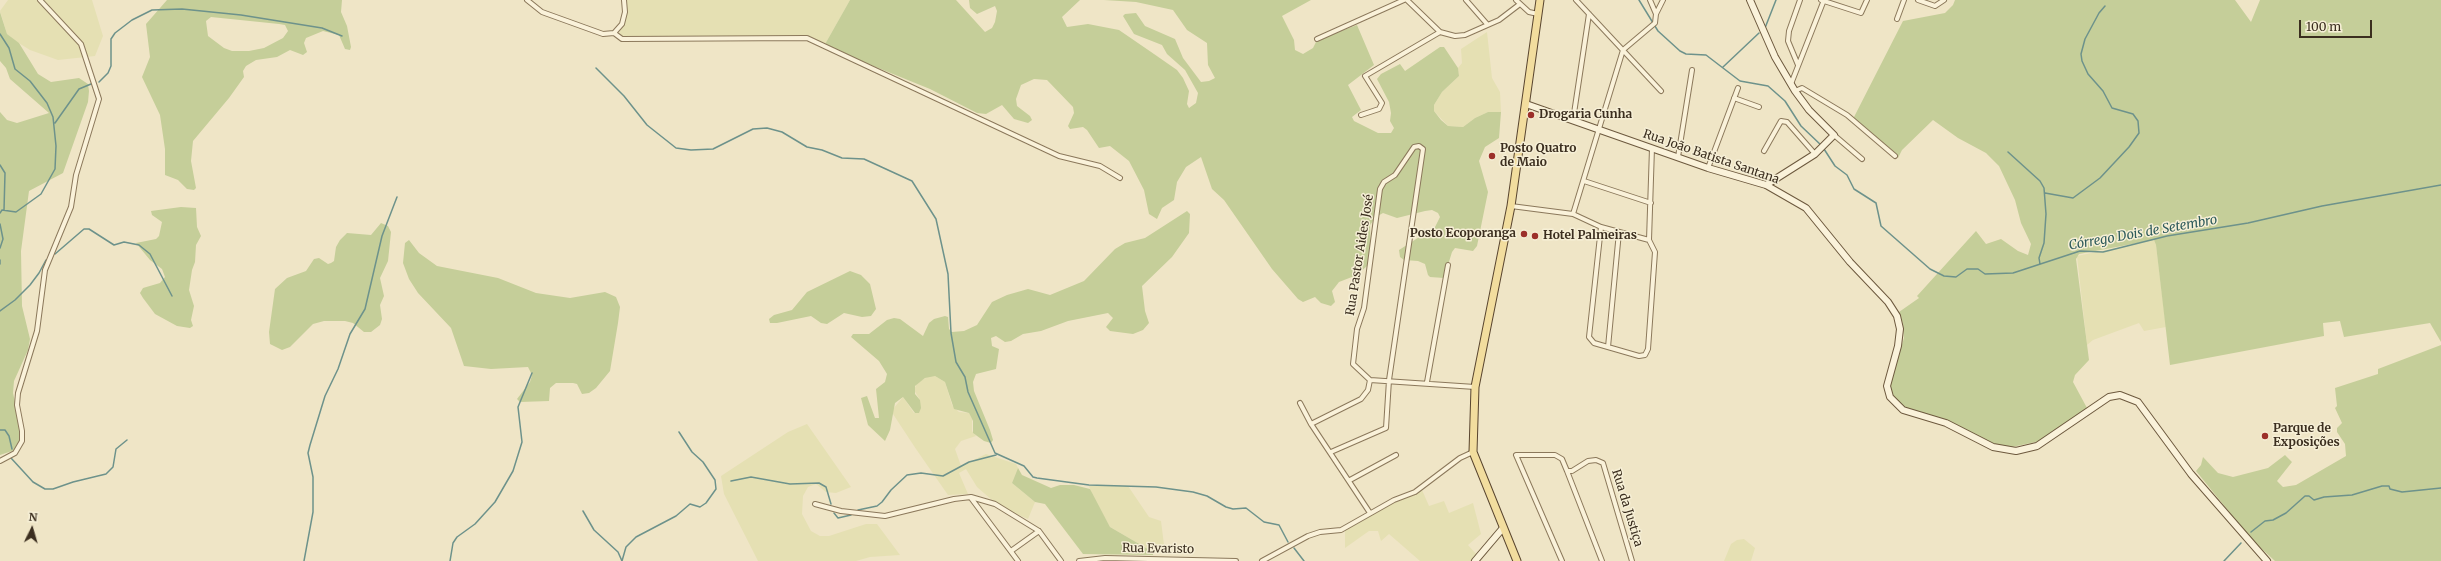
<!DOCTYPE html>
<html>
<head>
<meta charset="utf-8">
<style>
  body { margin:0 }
  #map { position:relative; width:2441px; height:561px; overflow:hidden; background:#efe5c6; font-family:Merriweather,serif }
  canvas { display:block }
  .north { position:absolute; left:12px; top:509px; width:40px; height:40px; -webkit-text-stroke:3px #f6efd6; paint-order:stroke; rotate:5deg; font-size:11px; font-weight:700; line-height:16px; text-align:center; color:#3b2e1f }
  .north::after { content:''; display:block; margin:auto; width:14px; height:18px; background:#3b2e1f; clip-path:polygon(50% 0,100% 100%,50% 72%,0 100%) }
  .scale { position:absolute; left:2299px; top:20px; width:73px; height:18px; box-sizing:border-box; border:2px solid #3b2e1f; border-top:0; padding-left:5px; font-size:12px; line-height:14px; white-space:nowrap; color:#3b2e1f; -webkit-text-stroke:3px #f6efd6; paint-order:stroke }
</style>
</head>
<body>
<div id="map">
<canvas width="2441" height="561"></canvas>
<div class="north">N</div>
<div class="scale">100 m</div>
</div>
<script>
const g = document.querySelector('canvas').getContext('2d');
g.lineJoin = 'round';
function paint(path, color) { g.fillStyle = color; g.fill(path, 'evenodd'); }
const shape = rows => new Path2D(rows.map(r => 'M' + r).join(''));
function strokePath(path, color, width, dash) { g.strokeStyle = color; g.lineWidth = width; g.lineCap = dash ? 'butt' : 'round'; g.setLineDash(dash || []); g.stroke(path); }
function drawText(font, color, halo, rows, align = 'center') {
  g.font = font + ' Merriweather,serif'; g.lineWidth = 3; g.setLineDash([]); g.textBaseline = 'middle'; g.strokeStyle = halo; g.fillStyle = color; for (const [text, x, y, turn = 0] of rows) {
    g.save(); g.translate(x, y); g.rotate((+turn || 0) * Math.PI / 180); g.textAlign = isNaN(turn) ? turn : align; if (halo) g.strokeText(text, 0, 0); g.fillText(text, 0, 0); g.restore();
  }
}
const farmland = shape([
  [8,0,92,0,103,36,95,56,58,60,30,50,14,40,7,34,0,11],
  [622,0,850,0,824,46,803,37,623,37,619,34,625,14],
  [1487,32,1492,78,1500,92,1501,112,1488,112,1475,118,1463,127,1448,126,1434,111,1434,105,1442,92,1459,76,1458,68,1462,63,1461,49],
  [2154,240,2156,245,2166,327,2144,331,2139,323,2093,340,2087,345,2077,256],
  [929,376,935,376,945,382,952,405,959,412,969,413,972,419,972,431,976,436,961,441,955,449,961,466,986,454,1016,464,1018,468,1012,483,1035,502,1028,519,1000,507,977,487,966,469,959,473,968,494,948,495,916,449,893,414,893,409,903,397,914,413,919,413,920,400,914,390,917,383],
  [807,424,851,487,836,493,826,492,816,484,808,487,803,496,802,514,811,531,820,536,829,536,866,524,877,524,900,555,870,557,856,561,758,561,724,494,721,476,788,432],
  [1089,486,1128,486,1149,517,1161,521,1164,545,1155,545,1153,552,1110,527,1092,495],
  [1422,490,1429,506,1444,501,1449,513,1473,503,1481,534,1468,545,1477,555,1473,561,1420,561,1389,534,1381,541,1378,531,1369,531,1345,548,1345,530,1371,513],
  [1744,539,1755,548,1751,561,1724,561,1731,544,1737,540]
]);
const green = shape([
  [167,0,342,0,341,12,347,26,351,47,350,50,345,49,339,35,323,31,306,38,304,43,307,52,303,55,290,50,277,57,256,60,246,66,243,71,244,77,229,98,193,141,191,161,196,188,194,190,187,189,178,180,165,175,165,149,160,115,142,77,150,57,146,24],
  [211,17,279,24,285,25,288,31,283,38,264,48,249,51,232,51,224,48,208,36,206,21],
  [850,0,956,0,985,32,992,28,995,22,997,11,995,6,977,14,970,8,969,0,1080,0,1062,17,1067,27,1088,24,1119,30,1154,54,1177,70,1183,78,1189,91,1187,104,1189,108,1196,103,1198,93,1185,70,1167,54,1162,45,1134,34,1123,16,1125,14,1136,13,1145,26,1175,39,1183,58,1201,82,1209,81,1215,78,1208,65,1207,43,1187,30,1173,10,1136,2,1104,0,1311,0,1282,16,1294,40,1295,50,1303,54,1313,48,1317,40,1357,25,1374,65,1348,85,1361,110,1352,117,1354,121,1378,133,1391,133,1394,128,1390,121,1391,113,1389,102,1377,79,1381,74,1400,64,1405,71,1440,47,1444,47,1458,68,1459,76,1442,92,1434,105,1434,111,1441,120,1448,126,1463,127,1475,118,1488,112,1501,112,1499,138,1485,147,1479,161,1488,192,1477,246,1473,251,1455,248,1452,252,1444,278,1430,277,1428,275,1425,264,1418,261,1404,260,1400,257,1399,250,1435,227,1440,217,1438,213,1432,210,1425,211,1397,218,1383,213,1376,217,1370,225,1371,261,1367,266,1357,275,1339,282,1332,291,1335,302,1331,306,1321,303,1315,297,1303,302,1298,299,1272,269,1224,200,1212,189,1201,157,1186,167,1177,182,1174,200,1162,208,1157,219,1149,214,1144,190,1129,161,1110,146,1099,148,1087,130,1083,127,1070,129,1068,126,1074,113,1073,107,1047,80,1034,79,1021,85,1016,99,1017,106,1030,116,1032,120,1028,123,1014,119,1002,105,986,114,977,113,930,89,824,46],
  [1955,0,2235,0,2251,22,2260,0,2441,0,2441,342,2430,323,2344,337,2340,321,2323,323,2324,336,2170,365,2156,245,2154,240,2079,254,2076,259,2089,360,2075,375,2073,382,2087,408,2040,441,2012,447,1991,443,1908,411,1893,400,1890,385,1904,338,1903,324,1899,312,1919,298,1917,296,1976,231,1986,244,2001,239,2018,251,2028,255,2031,244,2021,223,2015,200,1999,166,1986,153,1958,138,1933,120,1902,150,1898,158,1853,119,1903,21,1945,13,1953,5],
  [0,12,7,34,19,43,38,74,51,82,79,78,88,84,89,91,88,102,63,173,29,191,21,251,22,306,30,339,28,350,14,381,13,393,19,419,21,442,18,449,0,455,0,112,7,120,17,123,49,113,10,79,6,68,0,61],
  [181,207,196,208,197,227,201,236,196,245,195,262,192,270,189,290,194,306,191,320,193,326,190,328,177,326,155,314,143,298,140,293,143,288,160,283,165,277,162,269,150,260,136,243,156,239,159,236,162,222,152,215,151,211],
  [1187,211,1190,214,1189,233,1172,257,1142,286,1145,311,1149,323,1143,330,1133,334,1110,331,1106,327,1113,318,1108,313,1068,321,1041,331,1023,334,1011,341,1005,342,996,336,991,338,992,346,999,349,996,369,976,374,973,382,974,391,990,430,993,440,991,443,984,441,973,433,973,421,969,413,954,409,945,382,935,376,925,378,915,386,915,394,920,400,921,408,919,413,915,413,903,397,895,403,890,430,885,441,868,425,861,398,867,396,875,418,879,418,876,389,885,382,887,374,879,361,851,337,853,334,869,334,887,320,894,318,900,319,923,336,929,323,934,319,945,316,948,317,949,329,952,332,964,331,977,325,992,302,1007,295,1028,289,1050,295,1084,281,1115,249,1125,243,1145,238],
  [381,223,388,226,391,232,388,261,380,278,384,296,380,305,382,319,380,325,371,332,364,332,353,323,345,321,324,321,313,324,290,347,282,350,270,344,269,332,275,289,287,278,306,271,314,259,319,258,328,264,331,263,334,261,336,247,340,240,347,233,371,235],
  [409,240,419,253,437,266,498,278,536,293,570,298,605,292,616,297,620,307,618,323,610,371,596,388,589,393,582,394,577,384,573,383,556,383,550,388,549,401,520,402,517,399,530,382,532,375,528,367,491,369,464,366,451,328,418,293,409,279,403,263,405,243],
  [850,271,861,275,870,284,876,309,871,316,862,317,844,313,827,324,821,323,811,316,777,323,770,323,769,319,774,315,792,310,807,292],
  [2441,345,2441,561,2275,561,2252,540,2196,471,2201,465,2203,457,2218,473,2233,477,2268,468,2285,455,2292,462,2277,481,2283,487,2296,485,2346,456,2345,444,2337,432,2337,428,2342,423,2335,408,2337,406,2335,388,2378,374,2378,369],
  [1018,468,1022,475,1051,488,1060,485,1074,485,1090,489,1110,527,1153,552,1153,555,1083,554,1045,504,1035,502,1012,483]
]);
const stream = shape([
  [1639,0,1658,31,1680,51,1686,54,1706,55,1740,81,1768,86,1785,101,1801,126,1822,146],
  [1765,28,1776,0],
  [0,34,9,48,15,69,30,81,47,103,53,117,56,146,55,169,41,194,16,212,2,210,0,213],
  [1723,67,1759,33],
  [596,68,624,96,647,125,676,148,691,150,713,149,753,129,767,128,782,132,807,147,822,150,842,158,864,159,912,181,936,219,948,274,951,333,956,362,965,377,968,392,995,453,1024,466,1033,477,1037,478,1089,485,1156,487,1193,492,1207,496,1226,507,1233,509,1246,508,1264,522,1279,525,1288,542],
  [99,82,108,73,111,66,111,39,115,33,132,20,152,10,182,9,241,15,322,28,342,36],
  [55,123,79,89,91,84],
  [1824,149,1835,166,1847,175,1854,189,1876,203,1881,226,1930,269,1944,276,1956,277,1967,269,1978,269,1985,274,2013,273,2080,251,2103,252,2167,236,2248,223,2322,206,2441,185],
  [2008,152,2040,181,2044,188,2046,214,2044,243,2039,258,2040,264],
  [0,165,5,173,4,210],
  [2045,193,2073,198,2100,178,2129,147,2139,133,2138,121,2133,114,2112,108,2103,91,2088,74,2082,61,2081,54,2085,39,2099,13,2105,6],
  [0,224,3,239,0,248],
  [55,254,84,229,89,229,114,245,124,242,139,245,150,254,172,296],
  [0,260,0,264],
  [0,311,15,300,30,285,39,273,46,260],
  [0,430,5,430,9,436,12,449],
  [11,458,33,482,45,489,53,489,73,482,106,474,113,467,116,449,127,440],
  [731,481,751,477,790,484,819,483,826,487,831,504],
  [858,510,877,506,882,502,891,490,907,475,921,473,943,476,969,462,996,455],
  [583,511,594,530,618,552,622,561],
  [834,513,838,518,851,515],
  [2251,532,2265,521,2273,520,2286,513,2305,496,2309,496,2314,500,2324,497,2352,495,2382,486,2389,486,2390,489,2402,492,2441,488],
  [1294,548,1304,561],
  [304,561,313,512,313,477,308,453,310,445,325,396,338,369,350,334,365,309,382,236,397,197],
  [450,561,453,543,457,537,475,524,495,502,513,471,522,442,518,407,532,373],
  [622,561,626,547,636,537,676,516,690,504,700,507,706,503,716,489,715,480,703,462,692,452,679,432],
  [2224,561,2241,543]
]);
const street = shape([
  [527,0,542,12,603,34,614,33,622,39,807,38,1059,156,1100,166,1120,178],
  [1407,0,1440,32,1455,36,1465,35,1499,20,1520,4],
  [1466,0,1487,24],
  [1516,0,1529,12,1538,14],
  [1576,0,1661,91],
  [1650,0,1656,14],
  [1821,0,1861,13,1867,0],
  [1918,0,1935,6,1944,0],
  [1897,19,1904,0],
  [614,33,622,24,625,12,624,0],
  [1317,39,1404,0],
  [1798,65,1788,41,1789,31,1800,0],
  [1791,84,1824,0],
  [1795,91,1802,88,1847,115,1895,156],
  [1734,98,1759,107],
  [1361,115,1379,109,1382,103,1365,76,1440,32],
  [1573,120,1589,14],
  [1834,135,1862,159],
  [1764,151,1781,121,1787,122,1815,154],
  [1678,157,1692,70],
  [1708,168,1738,88],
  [1584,181,1651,203],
  [1511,206,1573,214,1601,227,1649,240],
  [1573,214,1623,50,1655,23,1656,14,1663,0],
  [1601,227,1589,337,1594,343,1639,356,1645,355,1648,349,1655,252,1649,240,1652,148],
  [1608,347,1619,232],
  [1370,380,1475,387],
  [1427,382,1448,265],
  [1300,403,1311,424,1370,513],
  [1311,424,1361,399,1368,390,1370,380],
  [1331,452,1386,428,1389,380,1423,149,1419,146,1414,147,1395,175,1384,182,1380,189,1364,308,1357,329,1353,364,1370,380],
  [0,461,15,453,22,441,22,431,17,405,18,393,37,331,45,270,71,207,76,175,99,99,81,44,40,0],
  [1567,471,1602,561],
  [1350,480,1396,455],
  [971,498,1018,561],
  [815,504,841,511,885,516,954,499,971,497,995,504,1039,531,1061,561],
  [1011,551,1039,531],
  [1079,561,1105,558,1236,561],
  [1262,561,1308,536,1320,532,1341,530,1394,500,1415,492,1460,458,1473,452],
  [1562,561,1516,455,1555,455,1562,459,1567,471,1572,471,1588,461,1596,460,1603,463,1632,561]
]);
const secondary = shape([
  [1750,0,1775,57,1795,91,1809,110,1834,135,1815,154,1766,185],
  [1526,104,1708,168,1766,185,1806,208,1850,262,1888,302,1897,316,1900,329,1898,346,1887,386,1890,397,1903,410,1946,423,1993,447,2016,451,2037,446,2109,397,2120,395,2138,402,2191,474,2267,561],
  [1475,561,1503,528]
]);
const primary = shape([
  [1517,561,1473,452,1475,387,1511,206,1540,0]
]);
const markers = [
  [1531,115,4,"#9c302a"],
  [1492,156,4,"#9c302a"],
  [1524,234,4,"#9c302a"],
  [1535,236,4,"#9c302a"],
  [2265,436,4,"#9c302a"]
];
const poiNames = [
  ["Drogaria Cunha",1539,115],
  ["Posto Quatro",1500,149],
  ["de Maio",1500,163],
  ["Posto Ecoporanga",1516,234,"right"],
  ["Hotel Palmeiras",1543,236],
  ["Parque de",2273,429],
  ["Exposições",2273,443]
];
const streetNames = [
  ["Rua João Batista Santana",1711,157,19],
  ["Rua Pastor Aides José",1360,255,-81],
  ["Rua da Justiça",1627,508,73],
  ["Rua Evaristo",1158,549,1]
];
const waterNames = [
  ["Córrego Dois de Setembro",2143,233,-10]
];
paint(farmland, '#e5e0b3');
paint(green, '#c5ce99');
strokePath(stream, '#6d928b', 1.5);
strokePath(street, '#8b785b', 6);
strokePath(secondary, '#6d593e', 8);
strokePath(primary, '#59452f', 9);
strokePath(street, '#faf2da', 4);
strokePath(secondary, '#faf2da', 6);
strokePath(primary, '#f2dd9e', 7);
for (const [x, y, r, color] of markers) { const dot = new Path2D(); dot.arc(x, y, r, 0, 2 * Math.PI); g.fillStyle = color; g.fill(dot); strokePath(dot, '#f6efd6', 1.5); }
drawText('bold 12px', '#3b2e1f', '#f6efd6', poiNames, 'left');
drawText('12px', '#3b2e1f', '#f6efd6', streetNames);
drawText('italic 13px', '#2e5b5b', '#f6efd6', waterNames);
</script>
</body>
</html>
